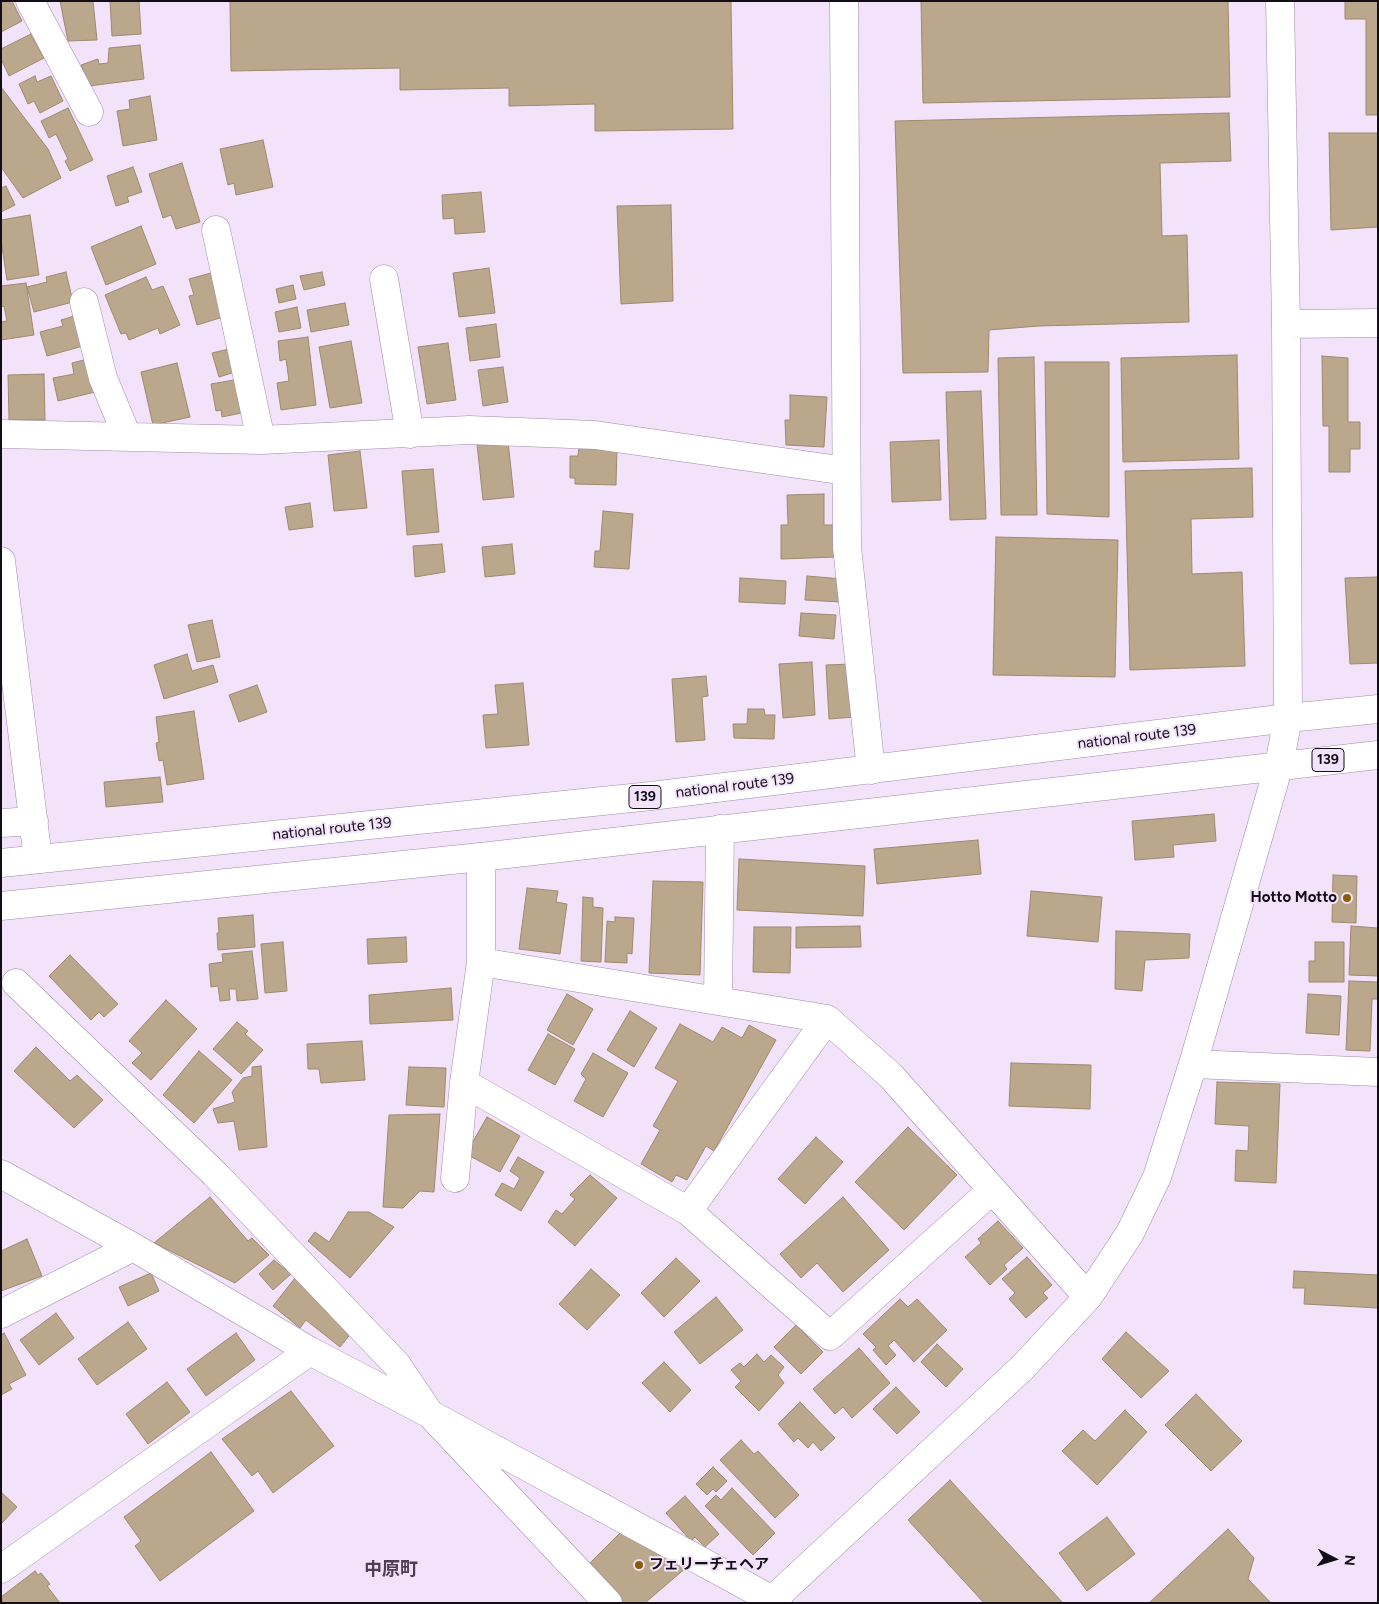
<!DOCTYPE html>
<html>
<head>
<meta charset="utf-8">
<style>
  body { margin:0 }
  #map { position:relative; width:1379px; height:1604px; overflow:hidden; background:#f2e3fb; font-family:Figtree,sans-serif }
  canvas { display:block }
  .frame { position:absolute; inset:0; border:2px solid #130d17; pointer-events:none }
  .north { position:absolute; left:1309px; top:1534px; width:50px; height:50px; -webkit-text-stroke:4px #f2e3fb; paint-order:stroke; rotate:95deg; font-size:14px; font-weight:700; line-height:20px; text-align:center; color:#130d17 }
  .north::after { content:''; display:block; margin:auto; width:18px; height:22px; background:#130d17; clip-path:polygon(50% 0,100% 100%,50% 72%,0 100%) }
</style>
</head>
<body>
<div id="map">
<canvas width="1379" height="1604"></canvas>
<div class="frame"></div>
<div class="north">N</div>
</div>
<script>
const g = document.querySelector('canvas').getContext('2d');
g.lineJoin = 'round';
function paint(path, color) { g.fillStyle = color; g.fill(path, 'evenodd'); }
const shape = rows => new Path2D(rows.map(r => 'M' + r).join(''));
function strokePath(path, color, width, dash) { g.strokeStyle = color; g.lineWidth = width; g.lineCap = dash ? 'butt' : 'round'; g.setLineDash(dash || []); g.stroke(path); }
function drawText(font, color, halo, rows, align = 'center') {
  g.font = font + ' Figtree,"Noto Sans JP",sans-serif'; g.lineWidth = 4; g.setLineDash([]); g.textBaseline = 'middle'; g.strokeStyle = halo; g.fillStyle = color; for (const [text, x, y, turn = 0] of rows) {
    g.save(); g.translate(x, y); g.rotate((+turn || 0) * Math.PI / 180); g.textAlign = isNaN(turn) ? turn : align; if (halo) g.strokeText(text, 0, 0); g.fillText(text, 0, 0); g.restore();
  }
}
const building = shape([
  [1,1,12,1,22,21,1,32,1,1],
  [60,1,93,1,97,40,68,41,60,1],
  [110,1,139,1,141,34,112,36,110,1],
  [230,1,731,1,733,129,595,131,595,104,509,106,509,88,400,90,400,68,231,71,230,1],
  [921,1,1228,1,1230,97,923,103,921,1],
  [1345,1,1378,1,1378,115,1366,115,1366,19,1345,19,1345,1],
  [31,34,44,58,9,76,1,59,1,49,31,34],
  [140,45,144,79,89,86,81,65,98,59,99,64,108,63,109,48,140,45],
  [35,76,37,82,51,76,63,101,40,113,34,101,28,104,19,84,35,76],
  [1,87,48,149,61,178,23,198,1,167,1,87],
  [150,96,157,140,123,146,117,111,130,109,129,100,150,96],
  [68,108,93,160,70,171,65,161,68,159,56,134,49,138,41,121,68,108],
  [1229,113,1231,161,1160,163,1162,236,1187,235,1189,322,1039,326,989,330,988,372,903,373,895,121,1229,113],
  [1329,133,1378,133,1378,227,1331,230,1329,133],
  [263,140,273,187,236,195,234,183,228,185,220,149,263,140],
  [182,163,200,222,176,229,171,215,163,218,149,174,182,163],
  [133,167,142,192,127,197,129,202,116,206,107,176,133,167],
  [6,186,15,205,1,212,1,188,6,186],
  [481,192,485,232,455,234,454,218,443,219,442,195,481,192],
  [671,205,673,301,621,304,617,206,671,205],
  [30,215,39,275,7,280,1,240,1,220,30,215],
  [141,226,156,264,106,285,91,247,141,226],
  [489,268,495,313,459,317,453,273,489,268],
  [66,272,73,302,34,312,27,287,47,282,46,277,66,272],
  [322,272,325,285,304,290,300,276,322,272],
  [211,273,223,317,197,325,189,296,194,295,189,279,211,273],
  [146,277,152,290,163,286,180,325,160,334,158,328,129,340,126,333,121,334,105,295,146,277],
  [26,283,34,335,1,340,1,322,7,321,4,306,1,307,1,286,26,283],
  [293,285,296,299,279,303,276,289,293,285],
  [345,303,349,325,311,332,307,310,345,303],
  [297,307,301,328,279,332,275,312,297,307],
  [74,316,83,346,47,356,40,332,63,326,61,320,74,316],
  [496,324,500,357,470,361,466,328,496,324],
  [308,337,316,405,281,410,277,383,289,381,286,359,280,361,278,341,308,337],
  [351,341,362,403,330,408,319,347,351,341],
  [448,343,456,400,427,404,418,347,448,343],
  [229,349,235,372,219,377,212,353,229,349],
  [1237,355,1239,459,1123,462,1121,358,1237,355],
  [1322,356,1348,358,1348,422,1360,422,1360,449,1350,449,1350,472,1329,472,1329,426,1323,426,1322,356],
  [1034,357,1037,515,1001,515,998,358,1034,357],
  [88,359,95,392,58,401,53,378,74,374,72,363,88,359],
  [1045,362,1109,362,1109,517,1047,514,1045,362],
  [177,363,190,417,153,425,141,372,177,363],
  [503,367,508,402,483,406,478,370,503,367],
  [44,374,45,420,9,420,8,375,44,374],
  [240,379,246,412,222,417,221,410,216,411,211,384,240,379],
  [981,391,986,519,950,520,946,392,981,391],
  [790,395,827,397,824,447,786,445,785,420,790,420,790,395],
  [939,440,941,500,892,502,890,442,939,440],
  [508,441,514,497,483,500,477,444,508,441],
  [579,446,617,447,616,485,575,484,575,478,570,478,570,456,578,456,579,446],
  [360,451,367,508,334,511,328,455,360,451],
  [1252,468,1253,517,1191,519,1192,574,1242,572,1245,666,1130,670,1125,471,1252,468],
  [433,469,439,532,407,535,402,471,433,469],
  [824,494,824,525,835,525,836,557,781,559,781,525,788,525,787,495,824,494],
  [310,503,313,527,289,530,285,507,310,503],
  [603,511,633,514,629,569,594,567,595,551,600,551,603,511],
  [996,537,1118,540,1115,677,993,675,996,537],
  [442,544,445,572,415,577,413,546,442,544],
  [512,544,515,574,485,577,482,547,512,544],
  [807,576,843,579,841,602,805,600,807,576],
  [1378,577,1378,663,1350,664,1345,578,1378,577],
  [740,578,786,581,785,604,739,602,740,578],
  [801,613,836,615,834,639,799,636,801,613],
  [212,620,220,657,197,662,188,625,212,620],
  [187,654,192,671,213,665,218,682,164,699,154,665,187,654],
  [812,662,815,715,783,718,779,664,812,662],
  [850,664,854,717,829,719,826,665,850,664],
  [706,676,708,696,702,697,705,740,676,742,672,679,706,676],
  [523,683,529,745,486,748,483,715,498,714,495,685,523,683],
  [257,685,267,712,239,722,229,695,257,685],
  [748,709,764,709,765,715,775,715,774,739,734,738,733,724,747,724,748,709],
  [194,711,204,779,167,785,163,760,159,761,156,743,159,742,156,717,194,711],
  [160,777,163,802,106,807,104,782,160,777],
  [1214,814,1216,841,1173,845,1174,857,1135,860,1132,821,1214,814],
  [978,840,981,874,877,884,874,849,978,840],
  [739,859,865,866,863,916,737,910,739,859],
  [1333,875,1357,876,1356,923,1332,922,1333,875],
  [653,881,703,882,700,975,649,973,653,881],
  [527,888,558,891,556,902,567,904,560,954,519,949,527,888],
  [1031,891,1102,897,1098,942,1027,936,1031,891],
  [583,897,593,898,593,907,603,908,601,962,581,961,583,897],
  [253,915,255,947,218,950,217,933,219,933,218,918,253,915],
  [615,917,634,918,632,954,627,953,627,963,605,962,607,921,615,922,615,917],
  [860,926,861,947,796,948,796,927,860,926],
  [1351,926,1378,928,1378,976,1349,975,1351,926],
  [754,927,791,927,790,973,753,972,754,927],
  [1116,931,1190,934,1189,958,1145,960,1142,991,1115,989,1116,931],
  [406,937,407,962,368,964,367,939,406,937],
  [283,942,287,991,265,993,261,944,283,942],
  [1315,942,1344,942,1344,982,1309,982,1309,961,1315,961,1315,942],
  [252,951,258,999,237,1001,236,989,229,989,230,1000,220,1001,218,986,211,987,209,964,223,962,222,954,252,951],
  [70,955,118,1004,104,1017,99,1012,91,1020,49,976,70,955],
  [1349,981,1378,982,1378,999,1372,999,1370,1051,1346,1050,1349,981],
  [451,988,453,1020,370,1024,369,995,451,988],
  [567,994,593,1009,573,1045,547,1030,567,994],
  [1308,994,1341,996,1339,1035,1306,1033,1308,994],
  [166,1000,197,1029,151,1080,132,1063,142,1053,129,1041,166,1000],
  [630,1011,657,1028,634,1067,607,1050,630,1011],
  [237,1022,248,1031,245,1034,263,1050,241,1074,213,1049,237,1022],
  [680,1024,713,1042,722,1027,742,1038,749,1025,776,1040,714,1151,706,1146,687,1180,676,1175,672,1182,641,1164,660,1130,653,1126,678,1081,655,1068,680,1024],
  [548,1034,575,1049,555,1085,528,1070,548,1034],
  [362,1041,365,1080,321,1083,319,1069,308,1069,307,1044,362,1041],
  [36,1047,70,1081,77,1075,103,1100,74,1128,14,1071,36,1047],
  [199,1051,232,1080,194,1123,163,1095,199,1051],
  [593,1053,628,1073,603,1117,574,1101,586,1079,581,1074,593,1053],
  [1011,1063,1091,1065,1090,1109,1009,1106,1011,1063],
  [261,1066,267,1147,239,1150,234,1121,218,1123,213,1109,235,1102,232,1092,243,1078,252,1076,252,1067,261,1066],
  [409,1067,446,1068,444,1107,406,1105,409,1067],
  [1217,1082,1280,1084,1276,1183,1235,1181,1236,1150,1248,1151,1249,1126,1215,1124,1217,1082],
  [440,1114,434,1192,420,1191,403,1208,383,1207,389,1115,440,1114],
  [487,1117,520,1136,500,1172,466,1154,487,1117],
  [908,1127,957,1175,904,1230,855,1182,908,1127],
  [816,1137,843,1162,805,1204,778,1179,816,1137],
  [518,1157,544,1172,521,1211,495,1195,502,1183,514,1189,520,1178,510,1171,518,1157],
  [590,1175,617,1198,575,1246,548,1222,556,1210,562,1214,575,1199,570,1195,590,1175],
  [210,1197,248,1241,252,1238,269,1255,235,1283,154,1243,210,1197],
  [843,1197,889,1250,843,1292,817,1263,801,1278,780,1254,843,1197],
  [348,1212,369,1212,394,1227,350,1278,308,1241,315,1232,329,1242,348,1212],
  [998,1221,1023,1248,1004,1265,1007,1269,990,1285,965,1257,981,1243,978,1239,998,1221],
  [27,1239,42,1276,1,1291,1,1251,27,1239],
  [1027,1257,1052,1285,1043,1293,1048,1298,1026,1318,1009,1299,1015,1293,1002,1279,1027,1257],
  [676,1258,700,1281,664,1317,641,1293,676,1258],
  [274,1260,291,1274,273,1290,259,1274,274,1260],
  [591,1269,620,1295,587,1330,559,1304,591,1269],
  [1294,1271,1378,1275,1378,1308,1304,1304,1305,1288,1293,1288,1294,1271],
  [151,1273,159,1291,128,1306,119,1287,151,1273],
  [295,1278,328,1304,325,1311,352,1332,340,1347,306,1320,300,1328,273,1306,295,1278],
  [716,1297,743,1330,700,1364,674,1332,716,1297],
  [900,1299,908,1307,917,1299,947,1330,914,1362,894,1340,888,1346,896,1355,886,1365,873,1350,876,1347,863,1334,900,1299],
  [56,1313,74,1338,39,1365,20,1340,56,1313],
  [128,1322,147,1349,97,1385,78,1359,128,1322],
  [796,1325,823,1352,801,1374,774,1347,796,1325],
  [1126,1332,1169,1371,1141,1398,1102,1359,1126,1332],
  [4,1333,26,1375,9,1384,12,1389,1,1395,1,1335,4,1333],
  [236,1333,255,1360,206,1396,187,1369,236,1333],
  [937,1344,963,1369,946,1387,921,1362,937,1344],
  [859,1348,890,1383,852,1418,843,1407,835,1414,813,1389,859,1348],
  [757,1354,764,1362,771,1355,784,1367,778,1375,784,1383,759,1411,735,1387,741,1381,731,1370,740,1363,744,1367,757,1354],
  [664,1362,691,1390,670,1412,642,1383,664,1362],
  [167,1382,190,1412,148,1444,126,1414,167,1382],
  [896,1387,920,1412,897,1434,873,1409,896,1387],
  [291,1391,334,1446,273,1493,258,1471,252,1476,222,1439,291,1391],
  [1196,1394,1242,1441,1211,1471,1165,1425,1196,1394],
  [800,1402,835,1438,821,1451,813,1442,808,1448,798,1438,794,1442,778,1424,800,1402],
  [1125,1410,1147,1432,1097,1485,1062,1451,1083,1430,1095,1441,1125,1410],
  [741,1440,754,1454,758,1451,799,1495,775,1518,720,1460,741,1440],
  [211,1452,254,1511,160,1581,135,1546,141,1541,124,1517,211,1452],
  [713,1467,727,1481,716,1492,713,1489,707,1495,696,1484,713,1467],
  [950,1480,1063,1603,984,1603,908,1520,950,1480],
  [732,1488,775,1533,753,1555,705,1506,716,1495,721,1500,732,1488],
  [1,1492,17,1507,1,1524,1,1492],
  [685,1496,719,1534,705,1547,695,1537,691,1541,666,1513,685,1496],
  [1107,1517,1135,1554,1087,1591,1059,1553,1107,1517],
  [626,1527,688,1566,645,1603,623,1603,590,1563,626,1527],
  [1228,1529,1254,1558,1248,1579,1271,1603,1149,1603,1228,1529],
  [35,1571,38,1575,41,1573,50,1584,47,1586,60,1603,3,1603,1,1597,35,1571]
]);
const minor = shape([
  [30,1,89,112],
  [844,1,847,547,871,770],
  [216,230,261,440],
  [384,279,410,434],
  [84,302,103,378,127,436],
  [1286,324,1378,323],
  [1,434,261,440,469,430,595,435,846,471],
  [1,561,38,859],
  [1,823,34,821],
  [481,962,827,1019,891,1076,1088,1297],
  [16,983,215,1174,397,1365,430,1414,608,1603],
  [718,1001,720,829],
  [1193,1064,1378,1072],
  [464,1083,688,1211,830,1336,992,1190],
  [1,1174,133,1247,310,1351,430,1414,778,1603],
  [455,1178,464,1083,481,962,481,857],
  [688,1211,827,1019],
  [1,1314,133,1247],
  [1,1569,310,1351],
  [769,1603,1022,1368,1088,1297,1130,1233,1157,1177,1193,1064,1279,765,1288,718,1286,324,1280,1]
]);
const highway = shape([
  [1,863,651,796,1288,718,1378,709],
  [1,906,481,857,1378,755]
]);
const markers = [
  [1347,898,5,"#8b5d03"],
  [639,1565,5,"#8b5d03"]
];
const shields = [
  [1328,760,32],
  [645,797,32]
];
const shieldNames = [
  ["139",1328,760],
  ["139",645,797]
];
const streetNames = [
  ["national route 139",1137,737,-7],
  ["national route 139",735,786,-7],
  ["national route 139",332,829,-6]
];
const poiNames = [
  ["Hotto Motto",1337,898],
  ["フェリーチェヘア",649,1565,"left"]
];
const quarterNames = [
  ["中原町",391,1570]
];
paint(building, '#bba78b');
strokePath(building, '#9d896e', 1);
strokePath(minor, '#9e8ca8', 29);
strokePath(highway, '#9e8ca8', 29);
strokePath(minor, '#fff', 28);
strokePath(highway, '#fff', 28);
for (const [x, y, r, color] of markers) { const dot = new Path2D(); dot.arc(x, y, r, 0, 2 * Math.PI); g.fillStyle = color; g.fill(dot); strokePath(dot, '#f2e3fb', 2); }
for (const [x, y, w] of shields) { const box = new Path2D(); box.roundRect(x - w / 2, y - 11.5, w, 23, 4); g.fillStyle = '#f2e3fb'; g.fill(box); strokePath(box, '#130d17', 1); }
drawText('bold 14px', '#130d17', null, shieldNames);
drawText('15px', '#130d17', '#f2e3fb', streetNames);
drawText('bold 15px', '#130d17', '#f2e3fb', poiNames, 'right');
drawText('bold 18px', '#4e3f57', '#f2e3fb', quarterNames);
</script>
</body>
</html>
